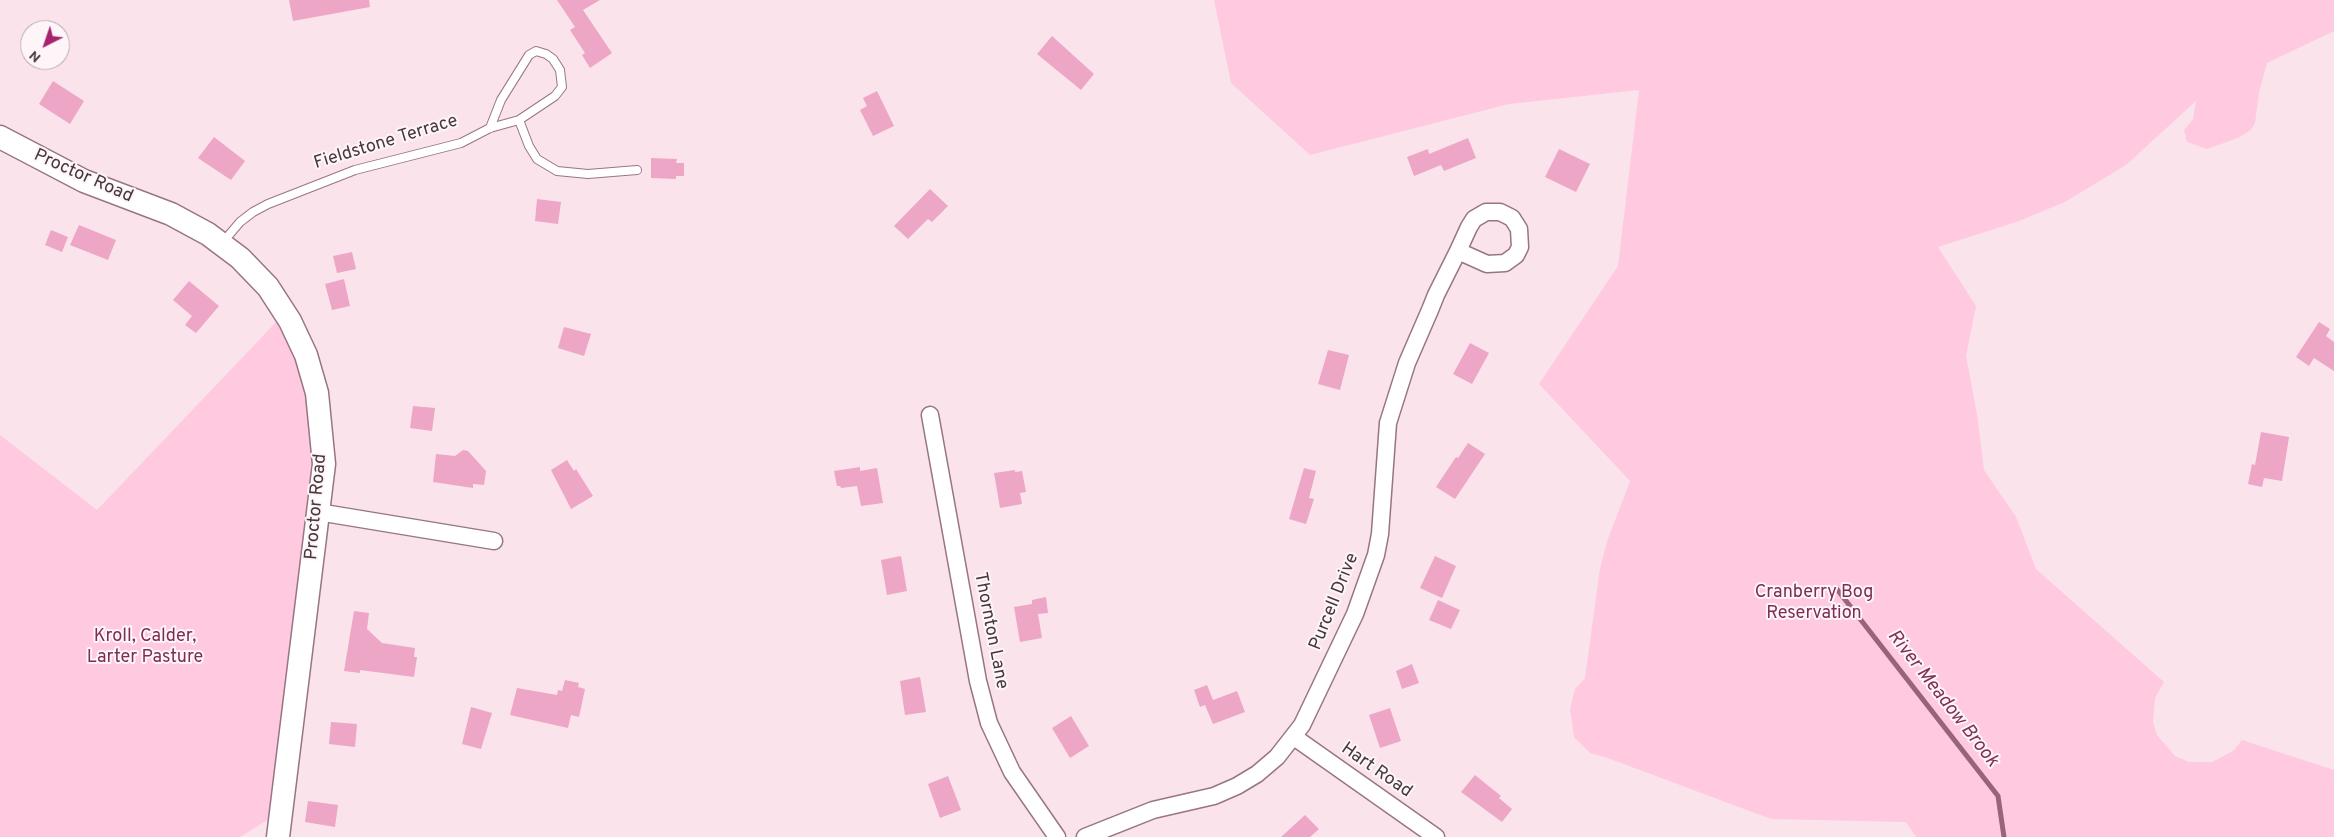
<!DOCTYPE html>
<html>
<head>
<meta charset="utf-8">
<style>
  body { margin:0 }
  #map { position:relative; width:2334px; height:837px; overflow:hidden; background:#fbe3ec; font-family:Overpass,sans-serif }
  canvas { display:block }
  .north { position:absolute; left:20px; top:20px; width:50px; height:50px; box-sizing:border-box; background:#fdf5f8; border:1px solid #b4a9ad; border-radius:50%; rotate:221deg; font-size:14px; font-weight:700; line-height:20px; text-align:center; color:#46373d }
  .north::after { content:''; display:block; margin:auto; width:18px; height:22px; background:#a8226d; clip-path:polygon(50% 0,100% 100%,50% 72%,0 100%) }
</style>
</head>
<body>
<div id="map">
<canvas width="2334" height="837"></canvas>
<div class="north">N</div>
</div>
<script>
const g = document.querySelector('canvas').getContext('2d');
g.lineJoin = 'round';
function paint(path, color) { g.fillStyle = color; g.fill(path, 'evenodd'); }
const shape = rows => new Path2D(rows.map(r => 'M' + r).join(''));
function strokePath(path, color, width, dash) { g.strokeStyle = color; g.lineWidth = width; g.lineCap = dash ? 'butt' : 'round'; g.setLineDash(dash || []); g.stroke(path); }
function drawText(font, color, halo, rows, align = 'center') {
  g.font = font + ' Overpass,sans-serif'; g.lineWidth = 4; g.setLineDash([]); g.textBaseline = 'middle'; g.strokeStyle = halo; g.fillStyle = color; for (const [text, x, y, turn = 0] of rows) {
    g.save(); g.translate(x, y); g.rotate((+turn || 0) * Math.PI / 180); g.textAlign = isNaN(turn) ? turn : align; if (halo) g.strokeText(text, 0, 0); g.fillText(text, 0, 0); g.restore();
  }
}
const green = shape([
  [1214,0,2334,0,2334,31,2267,63,2259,93,2255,123,2251,130,2238,138,2207,149,2187,142,2184,130,2193,119,2196,101,2126,165,2065,202,2019,221,1938,247,1976,306,1966,356,1977,414,1984,470,2016,517,2036,569,2164,682,2155,698,2153,722,2157,735,2175,756,2189,762,2212,762,2233,751,2242,740,2334,770,2334,837,1916,837,1906,822,1771,819,1605,757,1590,753,1574,737,1570,709,1575,689,1585,678,1600,568,1608,539,1630,481,1539,384,1618,266,1639,90,1509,104,1310,155,1231,83],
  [280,318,296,358,309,404,316,468,269,819,240,837,0,837,0,435,97,510]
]);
const stream = shape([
  [1836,588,1998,796,2004,837]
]);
const building = shape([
  [289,0,369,0,370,7,293,21],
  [557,0,600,0,583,10,612,53,590,68,582,55,585,53,570,30,575,27],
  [1052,36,1094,74,1081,90,1037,54],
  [53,81,84,101,70,124,39,104],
  [877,91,894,126,873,136,860,110,867,106,863,98],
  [214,137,245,161,231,180,198,158],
  [1468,138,1476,158,1444,171,1441,165,1414,176,1407,157,1428,149,1429,154],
  [1559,149,1590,164,1576,192,1545,177],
  [651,158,677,159,676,163,684,163,684,176,676,176,676,179,651,178],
  [930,189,948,206,932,222,928,219,908,239,894,226],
  [537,199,561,202,558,224,535,221],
  [79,225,116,240,108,260,70,245],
  [51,230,68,237,62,252,45,245],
  [352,252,356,269,337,273,333,256],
  [344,279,350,306,332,310,325,284],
  [189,281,219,306,196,333,185,325,192,316,173,300],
  [2319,322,2330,329,2326,336,2334,342,2334,371,2314,358,2309,366,2296,357],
  [564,327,591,334,584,356,558,348],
  [1470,343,1489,353,1472,384,1453,374],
  [1328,350,1349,355,1340,390,1318,384],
  [413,406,435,408,432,431,410,428],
  [2261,432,2289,437,2282,481,2264,478,2262,487,2248,484,2252,464,2255,465],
  [1468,443,1485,454,1455,499,1436,487,1456,457,1458,458],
  [463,450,468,451,486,471,484,485,473,484,473,488,433,482,436,454,455,456],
  [567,460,574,471,576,469,593,496,571,509,551,470],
  [860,467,860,471,877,468,883,503,861,506,857,486,841,488,840,486,837,486,834,471],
  [1304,468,1316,471,1309,498,1314,499,1306,524,1289,519],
  [1015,470,1015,472,1022,471,1026,492,1020,493,1022,504,1000,508,994,473],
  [901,556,907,591,887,595,881,560],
  [1435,556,1456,566,1442,598,1420,588],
  [1046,597,1048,613,1038,614,1042,638,1020,642,1014,607,1032,604,1032,600],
  [1438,600,1460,610,1451,629,1429,620],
  [354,611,369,613,367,629,382,643,415,648,414,657,417,657,414,677,360,670,360,673,344,671],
  [1412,664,1419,683,1402,689,1396,671],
  [920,677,926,712,905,715,900,681],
  [565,680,579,683,578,687,585,689,579,717,571,715,568,728,510,715,517,688,557,695,558,690,562,691],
  [1207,685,1213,700,1237,691,1245,712,1213,724,1205,705,1200,707,1194,690],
  [471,707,492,713,481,749,462,744],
  [1390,708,1401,741,1380,748,1369,715],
  [1071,716,1089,746,1070,758,1052,728],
  [331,722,357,724,355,747,329,744],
  [1475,775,1501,796,1499,798,1512,809,1502,822,1461,792],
  [948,776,961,810,940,818,928,784],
  [308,801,338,805,335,827,305,822],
  [1305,815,1319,829,1310,837,1281,837]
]);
const lane = shape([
  [519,120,529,146,537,159,557,171,588,174,637,170],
  [223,242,240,222,253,212,268,204,355,170,461,143,490,128,519,120,555,96,562,87,560,70,553,59,546,54,536,51,529,55,501,100,490,128]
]);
const street = shape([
  [930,415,978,681,989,723,1012,772,1057,837],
  [318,512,494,541],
  [1294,737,1436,837],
  [1085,837,1153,810,1214,796,1237,786,1257,774,1277,757,1302,725,1355,614,1376,555,1380,534,1388,423,1407,363,1430,310,1436,295,1458,251,1469,227,1474,219,1486,212,1500,212,1512,218,1519,229,1520,247,1516,255,1505,263,1487,264,1458,251]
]);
const secondary = shape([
  [0,137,84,181,171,214,208,234,240,258,268,287,290,321,306,355,317,393,324,464,278,837]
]);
const streetNames = [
  ["Fieldstone Terrace",386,143,-17],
  ["Proctor Road",83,177,24],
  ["Proctor Road",317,507,-85],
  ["Purcell Drive",1335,602,-68],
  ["Thornton Lane",990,631,79],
  ["Hart Road",1376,771,35]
];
const parkNames = [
  ["Cranberry Bog",1814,593],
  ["Reservation",1814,614],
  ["Kroll, Calder,",145,637],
  ["Larter Pasture",145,658]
];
const waterNames = [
  ["River Meadow Brook",1942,699,52]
];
paint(green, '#ffc9df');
strokePath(stream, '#98647b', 5);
paint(building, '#eda6c5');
strokePath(lane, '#987583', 10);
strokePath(street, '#987583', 19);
strokePath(secondary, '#987583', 25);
strokePath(lane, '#fff', 8);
strokePath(street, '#fff', 16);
strokePath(secondary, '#fff', 22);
drawText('18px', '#46373d', '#fdf5f8', streetNames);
drawText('18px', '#7e2c56', '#fdf5f8', parkNames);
drawText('italic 19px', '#823059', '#fdf5f8', waterNames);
</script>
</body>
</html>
